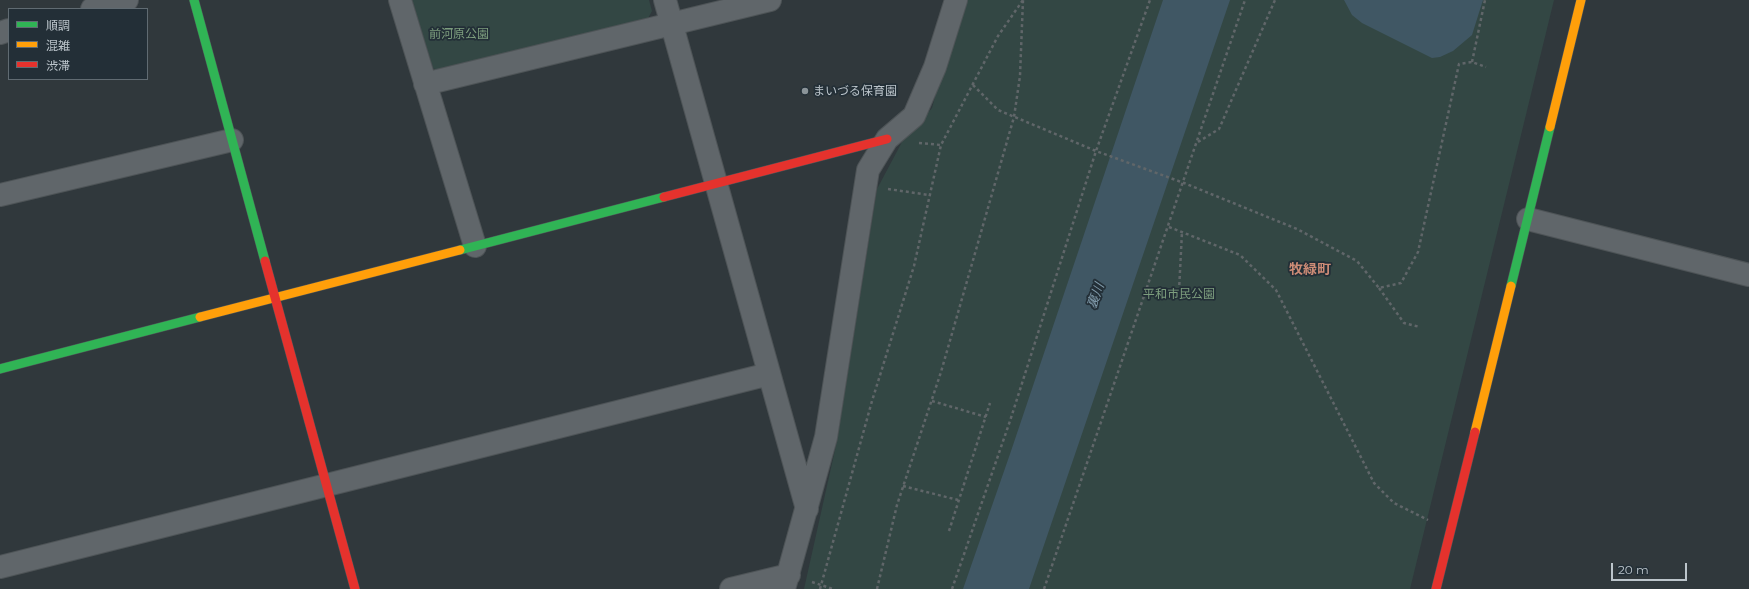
<!DOCTYPE html>
<html>
<head>
<meta charset="utf-8">
<style>
  body { margin:0 }
  #map { position:relative; width:1749px; height:589px; overflow:hidden; background:#30383c; font-family:Montserrat,"Noto Sans JP",sans-serif }
  canvas { display:block }
  .legend { position:absolute; left:8px; top:8px; width:140px; height:72px; box-sizing:border-box; background:#232f37; border:1px solid #606b72; margin:0; padding:5px 7px; list-style:none; font-size:12px; color:#bcc5cb }
  .legend li { display:flex; align-items:center; gap:8px; height:20px }
  .legend b { width:20px; border:1px solid #606b72 }
  .scale { position:absolute; left:1611px; top:563px; width:76px; height:18px; box-sizing:border-box; border:2px solid #bcc5cb; border-top:0; padding-left:5px; font-size:12px; line-height:14px; white-space:nowrap; color:#bcc5cb; -webkit-text-stroke:3px #232f37; paint-order:stroke }
</style>
</head>
<body>
<div id="map">
<canvas width="1749" height="589"></canvas>
<ul class="legend">
<li><b style="height:5px;background:#30b455"></b>順調</li>
<li><b style="height:5px;background:#ff9f0a"></b>混雑</li>
<li><b style="height:5px;background:#e5322d"></b>渋滞</li>
</ul>
<div class="scale">20 m</div>
</div>
<script>
const g = document.querySelector('canvas').getContext('2d');
g.lineJoin = 'round';
function paint(path, color) { g.fillStyle = color; g.fill(path, 'evenodd'); }
const shape = rows => new Path2D(rows.map(r => 'M' + r).join(''));
function strokePath(path, color, width, dash) { g.strokeStyle = color; g.lineWidth = width; g.lineCap = dash ? 'butt' : 'round'; g.setLineDash(dash || []); g.stroke(path); }
function drawText(font, color, halo, rows, align = 'center') {
  g.font = font + ' Montserrat,"Noto Sans JP",sans-serif'; g.lineWidth = 3.5; g.setLineDash([]); g.textBaseline = 'middle'; g.strokeStyle = halo; g.fillStyle = color; for (const [text, x, y, turn = 0] of rows) {
    g.save(); g.translate(x, y); g.rotate((+turn || 0) * Math.PI / 180); g.textAlign = isNaN(turn) ? turn : align; if (halo) g.strokeText(text, 0, 0); g.fillText(text, 0, 0); g.restore();
  }
}
const green = shape([
  [412,0,649,0,652,11,646,22,444,74,433,68],
  [961,0,1554,0,1410,589,804,589,837,441,877,189,902,142,932,108]
]);
const water = shape([
  [1163,0,1230,0,1029,589,963,589,1010,454],
  [1344,0,1483,0,1472,35,1453,51,1440,57,1432,58,1362,23,1352,15]
]);
const path = shape([
  [1472,62,1485,0],
  [973,85,998,110,1096,151,1184,183,1297,229,1357,261,1379,288,1401,283,1418,252,1459,64,1472,62,1486,67],
  [1198,142,1219,129,1275,0],
  [919,143,941,145],
  [888,189,929,195],
  [1169,227,1240,255,1276,290,1374,483,1394,503,1428,520],
  [1379,288,1404,323,1420,327],
  [1179,291,1182,232],
  [932,401,986,417],
  [903,486,958,500],
  [949,531,990,403],
  [812,582,833,589],
  [820,589,872,401,914,266,941,145,998,36,1023,0],
  [877,589,897,505,941,372,1014,117,1020,76,1023,0],
  [952,589,1010,421,1096,151,1150,0],
  [1044,589,1245,0]
]);
const street = shape([
  [400,0,475,246],
  [665,0,807,509],
  [92,9,127,0],
  [0,33,9,30],
  [425,84,770,0],
  [0,195,232,140],
  [1528,219,1749,275],
  [0,567,769,374],
  [731,589,789,575],
  [784,589,826,437,868,170,887,139,914,116,935,67,956,0]
]);
const fast = shape([
  [194,0,265,261],
  [460,250,664,197],
  [1511,286,1550,127],
  [0,369,200,317]
]);
const slow = shape([
  [1550,127,1581,0],
  [200,317,460,250],
  [1475,432,1511,286]
]);
const jam = shape([
  [664,197,887,139],
  [265,261,355,589],
  [1436,589,1475,432]
]);
const markers = [
  [805,91,4,"#8b9499"]
];
const parkNames = [
  ["前河原公園",459,34],
  ["平和市民公園",1179,294]
];
const poiNames = [
  ["まいづる保育園",813,91]
];
const waterNames = [
  ["裏川",1096,296,-70]
];
const quarterNames = [
  ["牧緑町",1310,270]
];
paint(green, '#334744');
paint(water, '#405764');
strokePath(street, '#4e5457', 24);
strokePath(fast, '#4e5457', 10);
strokePath(slow, '#4e5457', 10);
strokePath(jam, '#4e5457', 10);
strokePath(path, '#606669', 2.5, [3, 3]);
strokePath(street, '#60666a', 22);
strokePath(fast, '#30b455', 9);
strokePath(slow, '#ff9f0a', 9);
strokePath(jam, '#e5322d', 9);
for (const [x, y, r, color] of markers) { const dot = new Path2D(); dot.arc(x, y, r, 0, 2 * Math.PI); g.fillStyle = color; g.fill(dot); strokePath(dot, '#232f37', 1.5); }
drawText('12px', '#7d9e7e', '#232f37', parkNames);
drawText('12px', '#bcc5cb', '#232f37', poiNames, 'left');
drawText('italic 13px', '#809aaa', '#232f37', waterNames);
drawText('bold 14px', '#cc8b76', '#232f37', quarterNames);
</script>
</body>
</html>
